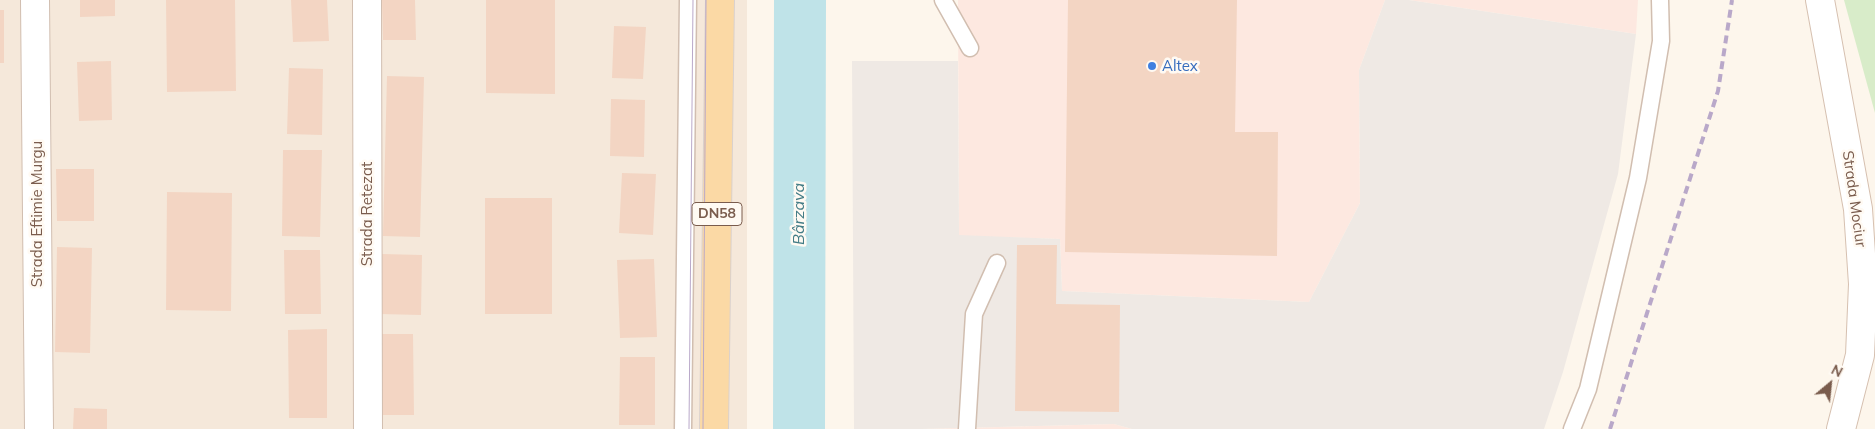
<!DOCTYPE html>
<html>
<head>
<meta charset="utf-8">
<style>
  body { margin:0 }
  #map { position:relative; width:1875px; height:429px; overflow:hidden; background:#fdf6ec; font-family:Mulish,sans-serif }
  canvas { display:block }
  .north { position:absolute; left:1805px; top:359px; width:50px; height:50px; -webkit-text-stroke:4px #fffaf3; paint-order:stroke; rotate:28deg; font-size:14px; font-weight:700; line-height:20px; text-align:center; color:#7a5c4d }
  .north::after { content:''; display:block; margin:auto; width:18px; height:22px; background:#7a5c4d; clip-path:polygon(50% 0,100% 100%,50% 72%,0 100%) }
</style>
</head>
<body>
<div id="map">
<canvas width="1875" height="429"></canvas>
<div class="north">N</div>
</div>
<script>
const g = document.querySelector('canvas').getContext('2d');
g.lineJoin = 'round';
function paint(path, color) { g.fillStyle = color; g.fill(path, 'evenodd'); }
const shape = rows => new Path2D(rows.map(r => 'M' + r).join(''));
function strokePath(path, color, width, dash) { g.strokeStyle = color; g.lineWidth = width; g.lineCap = dash ? 'butt' : 'round'; g.setLineDash(dash || []); g.stroke(path); }
function drawText(font, color, halo, rows, align = 'center') {
  g.font = font + ' Mulish,sans-serif'; g.lineWidth = 5; g.setLineDash([]); g.textBaseline = 'middle'; g.strokeStyle = halo; g.fillStyle = color; for (const [text, x, y, turn = 0] of rows) {
    g.save(); g.translate(x, y); g.rotate((+turn || 0) * Math.PI / 180); g.textAlign = isNaN(turn) ? turn : align; if (halo) g.strokeText(text, 0, 0); g.fillText(text, 0, 0); g.restore();
  }
}
const residential = shape([
  [0,0,747,0,747,429,0,429]
]);
const commercial = shape([
  [958,0,1385,0,1359,70,1360,203,1309,302,1062,291,1060,239,959,236],
  [1409,0,1638,0,1636,34],
  [1114,424,1132,429,920,429]
]);
const industrial = shape([
  [1385,0,1409,0,1636,34,1618,174,1563,372,1544,429,1132,429,1114,424,920,429,854,429,852,61,958,61,959,235,1060,239,1062,291,1309,302,1360,203,1359,70]
]);
const green = shape([
  [1844,0,1875,0,1875,113]
]);
const river = shape([
  [799,429,800,0]
]);
const building = shape([
  [80,0,115,0,115,16,80,17],
  [166,0,235,0,236,91,167,92],
  [291,0,327,0,329,41,293,42],
  [382,0,415,0,416,40,383,40],
  [486,0,555,0,555,94,486,93],
  [1068,0,1237,0,1235,132,1278,132,1277,256,1065,252],
  [0,10,4,10,4,63,0,63],
  [614,26,646,27,643,79,612,78],
  [111,61,112,120,79,121,77,62],
  [289,68,323,69,322,135,287,134],
  [387,76,424,77,420,237,383,236],
  [611,99,645,100,644,157,610,156],
  [283,150,322,150,320,237,282,236],
  [56,169,94,169,94,221,57,221],
  [622,173,656,174,653,235,619,233],
  [167,192,232,193,231,311,166,310],
  [485,198,552,198,552,314,485,314],
  [1017,245,1057,245,1056,304,1120,305,1119,412,1015,411],
  [57,247,92,248,90,353,55,352],
  [284,250,320,250,321,314,285,314],
  [382,254,422,255,421,315,380,314],
  [654,259,657,337,620,338,617,260],
  [327,329,327,418,289,418,288,330],
  [380,334,413,334,414,415,380,415],
  [620,357,655,357,655,425,619,425],
  [74,408,107,409,107,429,73,429]
]);
const lane = shape([
  [943,0,970,48],
  [683,429,688,0],
  [967,429,974,314,997,263],
  [1572,429,1588,389,1638,178,1661,41,1660,0]
]);
const street = shape([
  [35,0,39,429],
  [367,0,368,429]
]);
const secondary = shape([
  [1820,0,1858,209,1863,284,1860,355,1841,429]
]);
const primary = shape([
  [714,429,720,0]
]);
const tram = shape([
  [689,429,693,0],
  [703,429,706,0]
]);
const rail = shape([
  [1610,429,1718,91,1732,0]
]);
const markers = [
  [1152,66,5,"#3f7fe0"]
];
const shields = [
  [717,214,50]
];
const shieldNames = [
  ["DN58",717,214]
];
const shopNames = [
  ["Altex",1162,66]
];
const streetNames = [
  ["Strada Mociur",1854,199,82],
  ["Strada Eftimie Murgu",37,214,-90],
  ["Strada Retezat",367,214,-90]
];
const waterNames = [
  ["Bârzava",799,214,-90]
];
paint(residential, '#f5e8da');
paint(commercial, '#fde8e0');
paint(industrial, '#efe9e4');
paint(green, '#d8ecc9');
strokePath(river, '#bfe3e8', 52);
paint(building, '#f3d5c3');
strokePath(lane, '#d1beb0', 19);
strokePath(street, '#d1beb0', 30);
strokePath(secondary, '#d6c0b0', 30);
strokePath(primary, '#dad1cd', 30);
strokePath(lane, '#fff', 16);
strokePath(street, '#fff', 28);
strokePath(secondary, '#fff', 28);
strokePath(primary, '#fbd9a5', 28);
strokePath(tram, '#b9a8c9', 1);
strokePath(rail, '#b9a8c9', 4, [8, 5]);
for (const [x, y, r, color] of markers) { const dot = new Path2D(); dot.arc(x, y, r, 0, 2 * Math.PI); g.fillStyle = color; g.fill(dot); strokePath(dot, '#fffaf3', 2); }
for (const [x, y, w] of shields) { const box = new Path2D(); box.roundRect(x - w / 2, y - 11.5, w, 23, 4); g.fillStyle = '#fffaf3'; g.fill(box); strokePath(box, '#7a5c4d', 1); }
drawText('bold 14px', '#7a5c4d', null, shieldNames);
drawText('15px', '#366cbe', '#fffaf3', shopNames, 'left');
drawText('15px', '#7a5c4d', '#fffaf3', streetNames);
drawText('italic 16px', '#437c86', '#fffaf3', waterNames);
</script>
</body>
</html>
